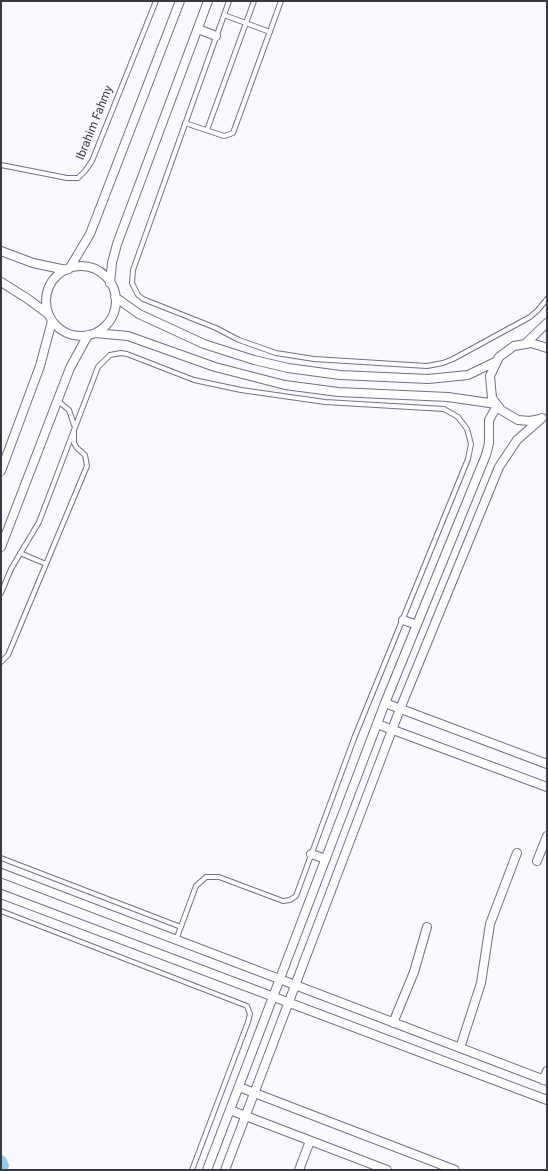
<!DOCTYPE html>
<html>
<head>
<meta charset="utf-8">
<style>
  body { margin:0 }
  #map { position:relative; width:548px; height:1171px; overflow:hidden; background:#faf9fe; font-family:Roboto,sans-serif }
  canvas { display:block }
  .frame { position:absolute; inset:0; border:2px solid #3a3943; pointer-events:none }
</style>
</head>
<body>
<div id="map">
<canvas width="548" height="1171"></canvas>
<div class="frame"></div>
</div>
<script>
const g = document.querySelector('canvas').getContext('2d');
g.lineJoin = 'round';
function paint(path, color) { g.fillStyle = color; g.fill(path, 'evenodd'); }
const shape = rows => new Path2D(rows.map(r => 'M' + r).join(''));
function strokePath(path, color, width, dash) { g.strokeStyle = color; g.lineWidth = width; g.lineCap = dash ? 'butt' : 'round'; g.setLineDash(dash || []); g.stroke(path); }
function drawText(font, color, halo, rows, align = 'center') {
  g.font = font + ' Roboto,sans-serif'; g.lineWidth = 3; g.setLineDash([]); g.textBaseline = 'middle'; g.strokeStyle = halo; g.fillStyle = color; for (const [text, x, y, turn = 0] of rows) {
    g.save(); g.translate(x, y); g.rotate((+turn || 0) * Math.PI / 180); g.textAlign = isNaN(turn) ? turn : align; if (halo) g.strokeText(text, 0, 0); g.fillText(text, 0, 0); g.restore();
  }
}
const water = shape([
  [1,1154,6,1158,9,1165,8,1170,1,1170]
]);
const service = shape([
  [229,1,133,270,132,283,138,295,143,299,216,328,239,340,276,353,314,359,427,366,443,363,453,359,530,317,538,310,547,299],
  [224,15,270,32],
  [185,123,224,136,233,133,281,1],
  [207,130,254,1],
  [1,165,67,178,78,178,85,171,92,161,156,1],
  [58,401,69,410,74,425],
  [20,553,46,564],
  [1,593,11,569,39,522,98,367,110,355,121,353,127,354,194,380,241,390,325,402,444,409,458,417,467,429,471,444,468,459,355,736,296,896,290,900,283,901,219,877,206,877,196,886,176,940],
  [1,662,8,655,87,466,85,455,77,448,74,443,74,432],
  [1,858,181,927],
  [1,911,247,1006,250,1014,248,1022,192,1170]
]);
const minor = shape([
  [198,29,216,36],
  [1,251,33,263,66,270],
  '46 301a35 35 0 1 1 70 0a35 35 0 1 1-70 0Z',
  [69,269,90,234,180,1],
  [1,282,28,299,48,314],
  [110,283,112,263,117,244,208,1],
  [115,297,139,314,204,344,254,360,288,368,340,375,428,379,468,375,495,362],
  [95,333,128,336,215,367,285,385,338,392,448,397,496,404],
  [526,343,547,323],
  [540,419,530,421,518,420,501,410,492,398,490,376,499,357,514,346,531,343,547,348],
  [1,471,40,366,52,321],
  [1,547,70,368,88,335],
  [403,620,417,625],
  [385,703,547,764],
  [377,724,547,787],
  [311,854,326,859],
  [537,861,547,836],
  [1,873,547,1081],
  [1,894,547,1100],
  [393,1023,414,972,427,927],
  [460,1048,481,983,490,924,517,853],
  [543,1080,547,1071],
  [239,1087,455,1170],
  [230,1110,387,1170],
  [207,1170,385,703,486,455,489,443,489,420,497,406],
  [225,1170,400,709,499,467,517,440,542,418],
  [299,1170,310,1141]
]);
const streetNames = [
  ["Ibrahim Fahmy",95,123,-68]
];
paint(water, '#8fcdea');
strokePath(service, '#726f84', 6);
strokePath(minor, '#726f84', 10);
strokePath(service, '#fff', 4);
strokePath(minor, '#fff', 8);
drawText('12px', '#3a3943', '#faf9fe', streetNames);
</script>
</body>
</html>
